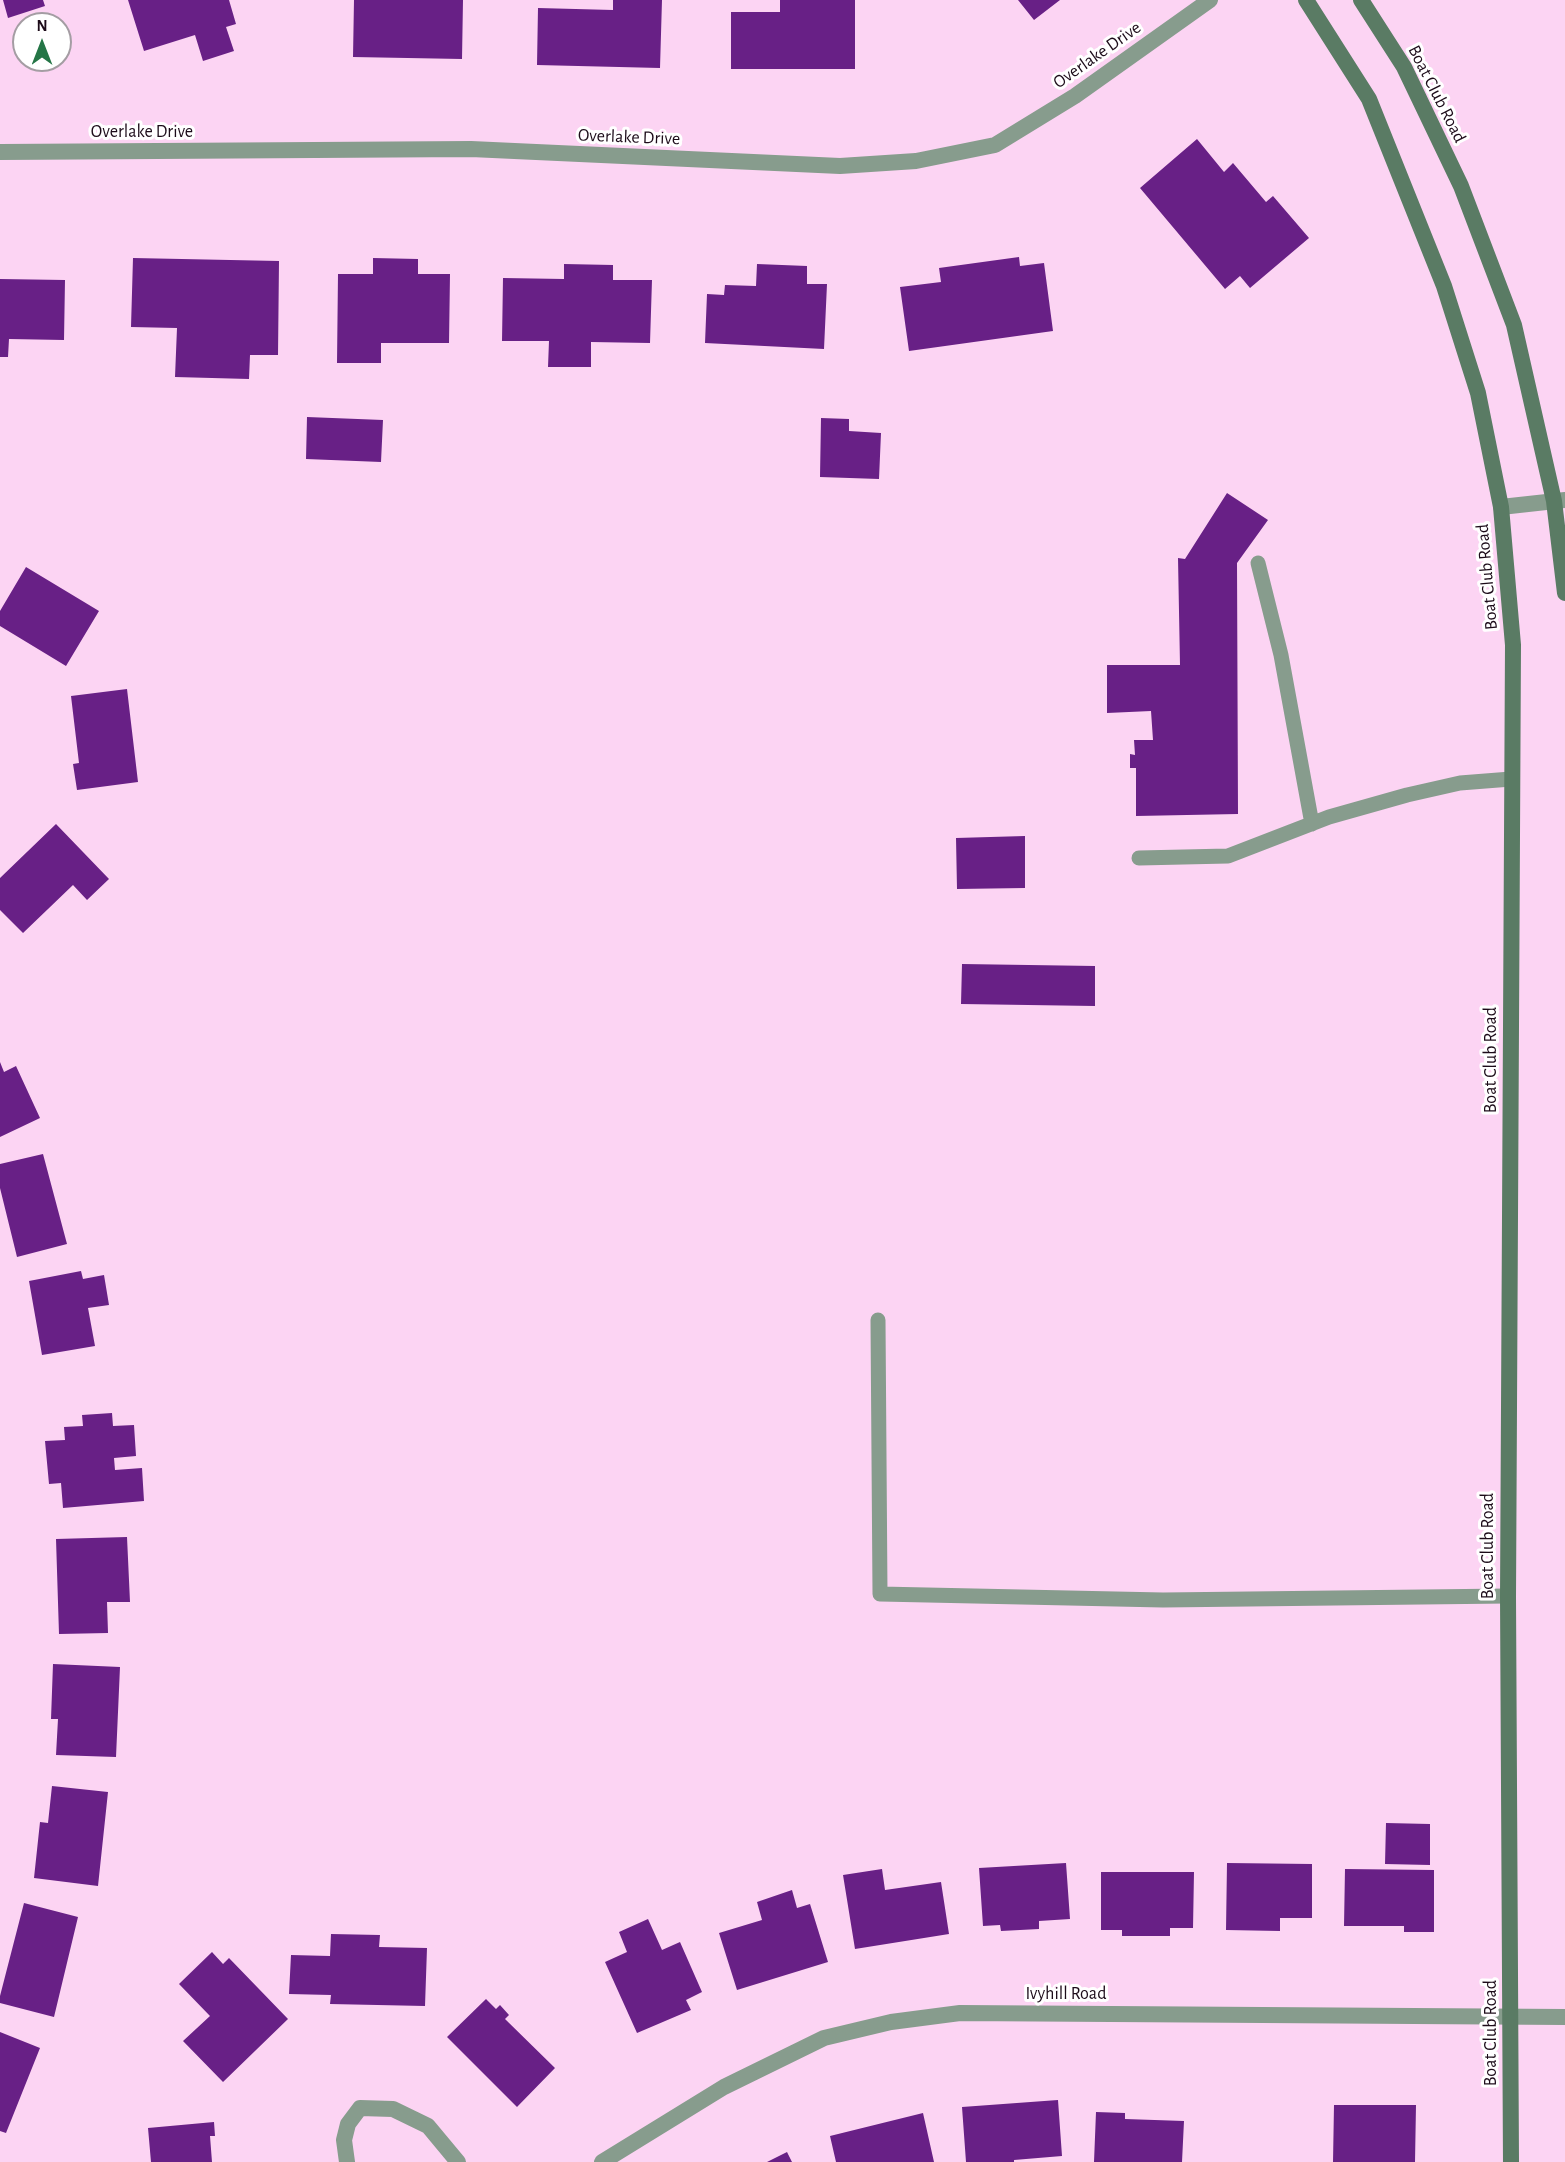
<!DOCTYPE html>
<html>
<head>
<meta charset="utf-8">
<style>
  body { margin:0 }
  #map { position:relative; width:1565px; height:2162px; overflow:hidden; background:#fcd4f3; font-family:"Alegreya Sans",sans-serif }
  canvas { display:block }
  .north { position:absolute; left:12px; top:12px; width:60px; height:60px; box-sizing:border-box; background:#fff; border:2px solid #a49da3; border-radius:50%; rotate:0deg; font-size:16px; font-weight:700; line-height:24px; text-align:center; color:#1c0b19 }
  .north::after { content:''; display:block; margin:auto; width:21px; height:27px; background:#247546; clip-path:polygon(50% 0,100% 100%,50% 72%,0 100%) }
</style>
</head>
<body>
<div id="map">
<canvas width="1565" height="2162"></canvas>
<div class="north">N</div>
</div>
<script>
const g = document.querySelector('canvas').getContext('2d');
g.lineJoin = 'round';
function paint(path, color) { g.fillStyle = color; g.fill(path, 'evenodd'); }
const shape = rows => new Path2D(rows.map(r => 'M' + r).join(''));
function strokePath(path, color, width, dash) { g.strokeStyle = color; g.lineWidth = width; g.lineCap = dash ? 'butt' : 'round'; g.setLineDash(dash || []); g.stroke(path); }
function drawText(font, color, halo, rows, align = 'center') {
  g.font = font + ' "Alegreya Sans",sans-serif'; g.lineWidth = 6; g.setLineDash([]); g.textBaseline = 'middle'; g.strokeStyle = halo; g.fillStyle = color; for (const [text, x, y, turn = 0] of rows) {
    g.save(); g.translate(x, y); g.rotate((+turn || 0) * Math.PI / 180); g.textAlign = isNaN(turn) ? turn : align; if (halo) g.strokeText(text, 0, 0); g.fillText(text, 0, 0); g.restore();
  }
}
const building = shape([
  [3,0,43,0,45,6,8,18],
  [128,0,229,0,236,24,226,27,234,51,203,61,195,35,144,51],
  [354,0,463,0,462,59,353,57],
  [613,0,662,0,660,68,537,65,538,8,613,10],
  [780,0,855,0,855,69,731,69,731,12,780,12],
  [1018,0,1060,0,1034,20],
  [1197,139,1224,172,1233,163,1266,202,1273,196,1309,238,1250,288,1240,276,1225,289,1140,188],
  [1019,257,1020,266,1044,263,1053,331,909,351,900,287,941,282,939,268],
  [133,258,279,261,278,355,250,355,249,379,175,377,177,328,131,327],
  [373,258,418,259,418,274,450,274,449,343,381,343,381,363,337,363,338,274,373,274],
  [564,264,613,265,613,280,652,280,650,343,591,342,591,367,548,367,549,341,502,341,503,278,564,279],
  [757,264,807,266,807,284,827,284,824,349,705,343,707,294,724,295,725,285,756,286],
  [0,279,65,280,64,340,9,339,8,357,0,357],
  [307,417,383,420,381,462,306,459],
  [821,418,849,419,849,431,881,433,879,479,820,477],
  [1227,493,1268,520,1237,563,1238,814,1136,816,1136,768,1130,768,1130,754,1135,755,1134,740,1153,740,1151,711,1107,713,1107,665,1180,665,1178,558,1185,559],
  [26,567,99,611,66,666,0,626,0,611],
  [127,689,138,782,77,790,73,764,79,763,71,696],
  [56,824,109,879,87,900,73,885,23,933,0,910,0,878],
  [1025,836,1025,888,957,889,956,838],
  [962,964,1095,966,1095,1006,961,1004],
  [0,1062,4,1072,16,1066,40,1118,0,1137],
  [43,1154,67,1244,17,1257,0,1188,0,1164],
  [81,1271,83,1279,104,1275,109,1305,88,1308,95,1346,42,1355,29,1281],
  [112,1413,113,1426,134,1425,136,1456,114,1458,115,1470,142,1468,144,1501,63,1508,61,1483,49,1484,45,1441,65,1440,64,1427,83,1426,82,1415],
  [127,1537,130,1602,107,1602,108,1633,59,1634,56,1539],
  [53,1664,120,1667,116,1757,56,1755,58,1719,51,1719],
  [52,1786,108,1792,98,1886,34,1878,40,1822,48,1823],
  [1386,1823,1430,1824,1430,1865,1385,1864],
  [1066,1863,1070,1919,1039,1921,1039,1929,1001,1931,1000,1925,983,1926,979,1868],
  [1227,1863,1312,1864,1312,1918,1280,1918,1280,1931,1226,1930],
  [882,1869,885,1890,941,1882,949,1934,855,1949,843,1875],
  [1345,1869,1434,1870,1434,1932,1404,1932,1404,1926,1344,1926],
  [1101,1872,1194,1872,1193,1928,1170,1928,1170,1936,1122,1936,1122,1930,1101,1930],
  [792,1890,797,1908,810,1904,828,1962,737,1990,719,1933,762,1920,757,1902],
  [24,1903,78,1917,54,2017,0,2003,0,1996],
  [648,1919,662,1950,680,1942,702,1992,686,2000,691,2010,637,2033,605,1962,627,1952,619,1932],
  [331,1934,380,1935,379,1947,427,1948,425,2006,330,2004,331,1995,289,1994,291,1955,330,1956],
  [212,1952,223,1964,229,1958,288,2019,223,2082,183,2041,210,2016,179,1984],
  [486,1999,496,2009,500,2005,509,2015,505,2019,555,2068,517,2107,447,2037],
  [0,2032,40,2048,6,2133,0,2131],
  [1058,2100,1062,2156,1014,2160,1014,2162,966,2162,962,2107],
  [1334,2105,1416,2105,1415,2162,1333,2162],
  [1096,2112,1125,2113,1125,2119,1184,2121,1182,2162,1094,2162],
  [923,2113,934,2162,836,2162,830,2136],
  [214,2122,215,2136,210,2136,212,2162,151,2162,148,2128],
  [787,2152,792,2162,767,2162]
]);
const service = shape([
  [1258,563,1281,655,1312,824],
  [1139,858,1228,856,1329,817,1407,795,1460,783,1511,779],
  [878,1320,880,1594,1163,1600,1508,1596]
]);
const minor = shape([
  [0,152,471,149,840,166,916,161,995,145,1075,96,1210,0],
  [1501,507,1565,500],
  [347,2162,344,2140,348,2124,360,2108,393,2109,428,2126,458,2162],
  [602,2162,724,2087,824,2038,891,2022,960,2013,1565,2017]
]);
const secondary = shape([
  [1306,0,1369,99,1444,286,1478,393,1501,507,1513,645,1508,1596,1511,2162],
  [1361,0,1404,67,1461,186,1514,325,1554,501,1565,593]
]);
const streetNames = [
  ["Overlake Drive",1097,55,-35],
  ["Boat Club Road",1437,94,63],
  ["Overlake Drive",142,132],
  ["Overlake Drive",629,137,2],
  ["Boat Club Road",1487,577,-95],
  ["Boat Club Road",1491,1060,-90],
  ["Boat Club Road",1488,1546,-90],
  ["Ivyhill Road",1066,1994],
  ["Boat Club Road",1491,2033,-90]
];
paint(building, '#682086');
strokePath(service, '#879c8d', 15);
strokePath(minor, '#879c8d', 16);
strokePath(secondary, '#5a7b64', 16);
drawText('18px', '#1c0b19', '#fff', streetNames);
</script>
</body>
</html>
